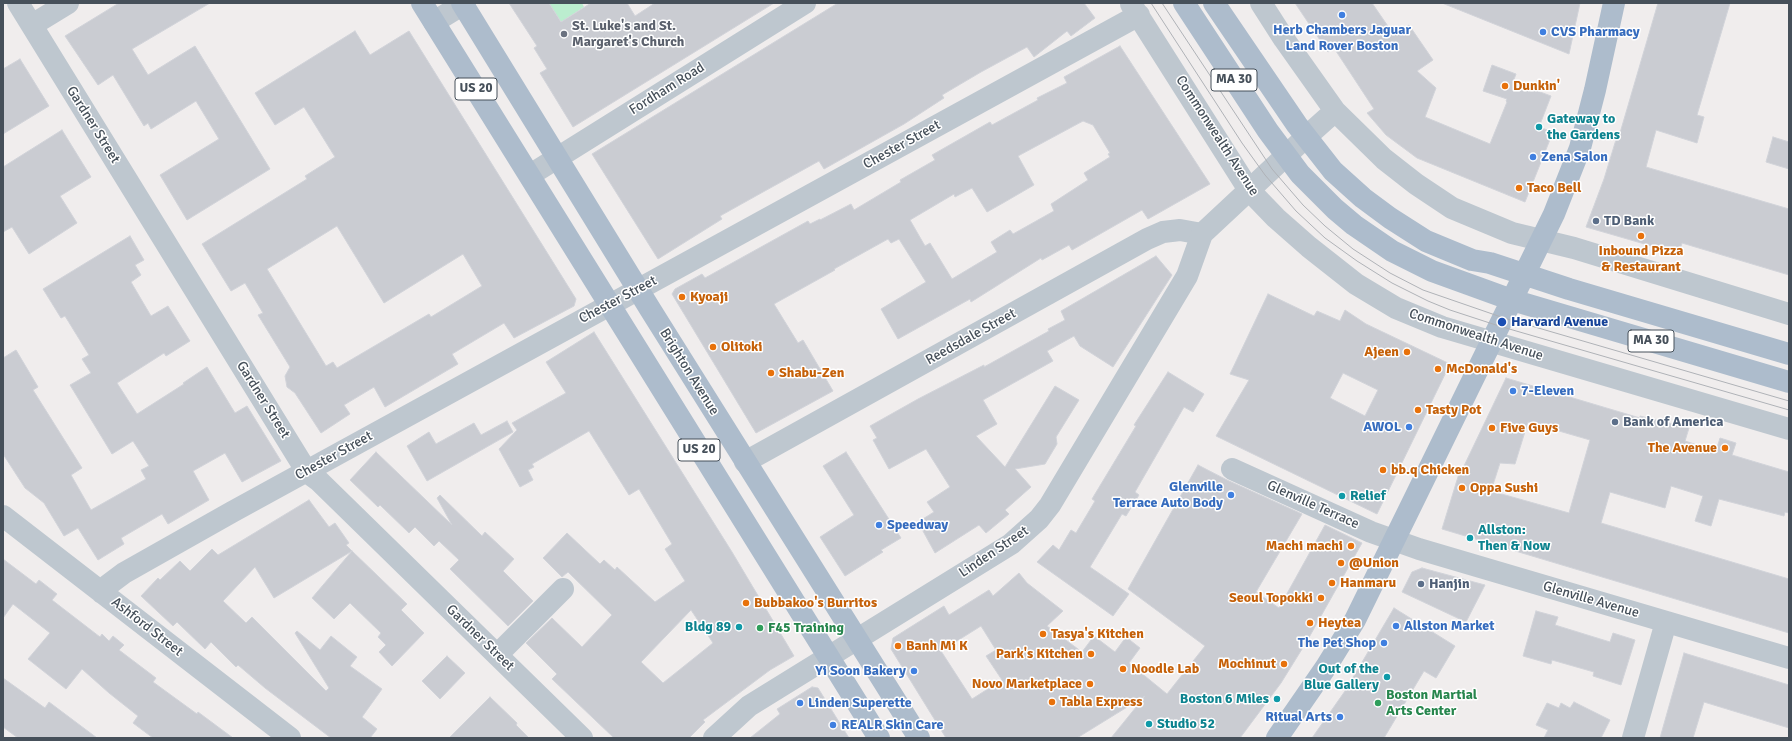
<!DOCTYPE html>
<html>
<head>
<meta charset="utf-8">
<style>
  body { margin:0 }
  #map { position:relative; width:1792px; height:741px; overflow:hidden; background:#f0eded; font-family:Signika,sans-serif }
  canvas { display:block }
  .frame { position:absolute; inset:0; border:4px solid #46505a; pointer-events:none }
</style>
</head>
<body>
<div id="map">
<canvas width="1792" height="741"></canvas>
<div class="frame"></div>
</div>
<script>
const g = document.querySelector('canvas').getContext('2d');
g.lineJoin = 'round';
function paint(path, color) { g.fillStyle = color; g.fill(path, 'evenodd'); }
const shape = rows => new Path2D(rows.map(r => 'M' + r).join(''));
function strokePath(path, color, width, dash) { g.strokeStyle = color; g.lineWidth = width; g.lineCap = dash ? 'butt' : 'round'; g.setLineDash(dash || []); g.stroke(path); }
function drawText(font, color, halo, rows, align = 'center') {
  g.font = font + ' Signika,sans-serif'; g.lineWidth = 3; g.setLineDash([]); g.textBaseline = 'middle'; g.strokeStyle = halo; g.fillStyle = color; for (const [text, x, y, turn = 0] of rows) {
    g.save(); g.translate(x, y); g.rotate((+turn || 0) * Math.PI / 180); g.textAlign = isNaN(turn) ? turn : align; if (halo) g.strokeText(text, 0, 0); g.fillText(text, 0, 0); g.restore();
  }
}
const green = shape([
  [549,3,582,3,584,7,561,22]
]);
const building = shape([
  [119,3,210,3,132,49,148,75,195,46,270,169,187,220,160,175,219,139,196,101,151,129,148,123,144,126,113,75,98,85,65,36,119,3],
  [509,3,549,3,561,22,591,3,627,3,635,16,655,3,774,3,573,127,540,73,547,69,534,48,537,46,509,3],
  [838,3,1084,3,1095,18,1071,36,1067,31,1034,57,1027,47,981,72,942,95,944,98,904,124,824,169,819,161,763,192,720,216,722,219,658,259,592,154,838,3],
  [1295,3,1372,3,1394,35,1409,25,1433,60,1417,71,1436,88,1425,117,1490,144,1507,102,1506,101,1507,99,1483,91,1492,65,1516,74,1513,82,1551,96,1539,127,1553,132,1525,202,1417,158,1386,135,1367,113,1374,109,1334,48,1328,52,1295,3],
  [1442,3,1580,3,1569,54,1442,3],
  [1658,3,1730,3,1697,115,1704,117,1697,143,1656,130,1646,167,1789,209,1789,275,1682,243,1679,254,1586,227,1604,179,1618,133,1620,133,1658,3],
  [355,31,370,55,409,31,576,299,574,306,514,338,504,323,452,354,458,364,385,407,374,387,344,405,350,414,321,433,295,393,287,387,285,376,290,367,258,315,263,313,245,283,231,291,202,244,307,179,305,176,335,157,304,107,275,125,255,93,355,31],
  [337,226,384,303,463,254,482,286,431,317,429,314,337,368,333,362,326,366,267,269,337,226],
  [1120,46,1210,184,1148,219,1142,210,1072,250,1069,245,1042,260,1041,258,971,302,970,299,898,339,881,309,926,282,899,239,891,243,888,239,834,269,835,270,774,304,798,343,803,340,833,391,756,433,672,294,675,289,702,274,705,278,808,221,810,224,820,219,820,220,851,204,854,210,901,182,900,180,935,160,932,155,990,122,992,125,1038,100,1037,98,1067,83,1064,77,1120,46],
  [1083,121,1093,125,1110,153,1108,154,1110,157,1084,173,1088,180,1051,204,1054,211,1013,234,1010,230,991,242,997,252,952,279,930,243,925,246,910,220,954,194,955,197,972,188,987,212,1003,203,1034,185,1018,156,1083,121],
  [20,59,49,106,3,134,3,69,20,59],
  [62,130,91,177,60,196,77,223,29,254,12,227,3,232,3,167,62,130],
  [1773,137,1789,142,1789,169,1766,162,1773,137],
  [130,236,144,260,135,265,141,275,131,282,151,316,168,306,190,341,166,356,164,353,117,383,137,414,184,384,183,383,207,367,235,413,247,406,281,461,242,482,225,453,193,471,209,500,168,524,162,514,121,538,124,544,98,560,78,528,64,536,44,503,25,488,3,454,3,358,16,350,38,387,33,390,82,468,71,475,91,510,146,479,141,470,149,466,133,441,112,454,70,385,91,373,82,359,89,355,65,316,61,318,43,289,130,236],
  [1156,256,1172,275,1113,367,1080,346,1074,336,1047,351,1053,361,983,400,997,424,976,436,1005,467,1055,386,1079,400,1056,437,1057,444,1045,464,1015,469,1031,487,1005,510,1009,514,986,533,979,525,935,553,918,522,934,512,927,502,950,487,926,449,889,469,873,440,877,438,870,426,918,399,984,365,984,367,1049,331,1048,329,1065,320,1061,311,1156,256],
  [1268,294,1314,316,1317,311,1340,321,1345,310,1366,324,1450,364,1377,514,1216,436,1249,380,1230,374,1268,294],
  [1343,373,1378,390,1365,416,1330,398,1343,373],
  [594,332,732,552,794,656,770,670,703,720,705,722,689,738,614,738,552,679,557,674,526,643,552,618,582,647,612,615,568,572,562,577,543,558,567,533,600,564,604,560,615,570,617,567,655,602,685,581,665,549,672,544,639,489,629,495,589,431,532,464,534,467,528,470,533,480,520,487,499,449,517,430,512,423,566,393,546,362,594,332],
  [691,610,713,643,663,683,641,662,691,610],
  [1168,372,1204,394,1193,412,1184,407,1135,492,1139,495,1126,516,1122,514,1090,567,1129,594,1113,616,1037,562,1053,545,1059,550,1071,530,1076,533,1095,501,1092,499,1136,426,1134,425,1168,372],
  [1506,378,1640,418,1640,416,1689,428,1685,441,1716,451,1720,438,1736,443,1732,455,1789,472,1789,513,1785,512,1784,516,1719,499,1711,526,1695,521,1703,496,1671,486,1665,508,1610,492,1601,523,1789,579,1789,633,1442,529,1461,467,1463,468,1506,378],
  [1528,422,1590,440,1569,513,1491,491,1500,463,1515,464,1528,422],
  [507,421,513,432,427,481,407,446,429,432,436,444,474,423,481,435,507,421],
  [376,452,452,525,437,498,440,495,482,536,485,532,514,559,503,571,533,601,508,626,450,569,459,560,439,541,434,546,415,527,409,533,380,505,378,507,350,480,376,452],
  [846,452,901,538,881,550,883,552,845,576,820,537,854,515,823,466,846,452],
  [1198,465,1227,480,1302,514,1256,592,1279,608,1325,525,1362,543,1307,641,1281,683,1240,738,1111,738,1145,696,1077,738,946,738,891,649,893,638,944,606,949,615,989,590,993,596,1019,573,1027,583,1063,611,1047,626,1082,652,1094,636,1115,652,1126,637,1140,648,1129,663,1167,694,1205,646,1128,589,1198,465],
  [981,626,996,650,986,656,1002,680,972,699,941,651,981,626],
  [309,500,329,527,335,523,349,543,346,545,352,551,274,598,255,567,223,601,246,623,252,617,326,691,329,688,295,633,297,631,320,650,331,636,357,657,350,666,382,689,362,717,377,729,370,738,331,738,265,688,238,665,236,667,211,642,205,649,177,622,173,626,141,596,158,578,160,580,180,561,190,571,212,549,218,555,309,500],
  [352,551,407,604,401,610,424,633,392,666,379,652,386,645,378,637,381,633,350,603,334,619,312,598,352,551],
  [3,559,36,584,39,580,57,594,52,600,100,637,102,634,109,641,113,636,124,645,119,650,156,678,153,682,197,714,198,712,233,738,153,738,133,723,138,716,109,693,82,669,66,689,28,659,50,633,13,604,3,618,3,559],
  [1422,568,1485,585,1466,622,1402,592,1412,572,1422,568],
  [1394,608,1455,646,1436,678,1424,671,1384,738,1312,738,1345,691,1394,608],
  [1536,611,1558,617,1555,625,1610,642,1613,633,1635,640,1621,685,1593,676,1594,672,1552,660,1551,664,1523,656,1536,611],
  [1684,653,1789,685,1789,728,1704,702,1693,738,1660,738,1684,653],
  [447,656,465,673,440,699,422,681,447,656],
  [3,678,45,708,49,702,97,738,18,738,3,727,3,678],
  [812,687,818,688,849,738,750,738,780,714,777,709,812,687],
  [490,697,517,723,516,725,529,738,449,738,490,697],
  [1574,702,1610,720,1601,738,1544,738,1548,730,1536,725,1547,703,1559,708,1561,703,1570,708,1574,702]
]);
const minor = shape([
  [18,3,307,472,318,480,582,738],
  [1261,3,1284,39,1335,111,1384,159,1416,184,1452,208,1512,233,1574,248,1789,314],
  [1131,4,1249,190,1276,218,1309,247,1356,284,1396,308,1442,327,1789,429],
  [434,22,465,3],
  [32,25,68,3],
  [1306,137,1335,111],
  [530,175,805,3],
  [745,462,1147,239,1163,232,1180,230,1202,234],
  [1232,469,1371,532,1419,549,1789,658],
  [3,516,290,738],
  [102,593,108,585,124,573,232,512,1139,15],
  [497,655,563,589],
  [1633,738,1666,622]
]);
const tertiary = shape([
  [714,738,749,706,1011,544,1039,519,1050,505,1187,276,1202,234,1306,137]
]);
const primary = shape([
  [422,3,879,738],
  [462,3,650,309,919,738],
  [1184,3,1268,131,1300,174,1335,209,1354,225,1392,251,1432,271,1512,300,1789,382],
  [1214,3,1297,125,1333,171,1363,198,1390,218,1426,241,1472,260,1490,263,1569,289,1789,354],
  [1277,738,1326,667,1355,620,1554,214,1580,148,1595,90,1614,3]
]);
const tram = shape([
  [1151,3,1242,143,1265,175,1296,211,1325,238,1357,261,1392,283,1428,301,1450,310,1499,326,1789,410],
  [1162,3,1272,169,1303,205,1325,226,1353,249,1390,273,1423,290,1504,318,1789,401]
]);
const markers = [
  [1342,15,4,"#3f7fe0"],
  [1543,32,4,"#3f7fe0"],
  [564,34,4,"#6b7280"],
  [1505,86,4,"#e8710a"],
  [1539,127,4,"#0f9aa8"],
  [1533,157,4,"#3f7fe0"],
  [1519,188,4,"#e8710a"],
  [1596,221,4,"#5c6f8a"],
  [1641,236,4,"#e8710a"],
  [682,297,4,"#e8710a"],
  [1502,322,5,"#1a4fb4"],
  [713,347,4,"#e8710a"],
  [1407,352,4,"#e8710a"],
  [1438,369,4,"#e8710a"],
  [771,373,4,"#e8710a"],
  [1513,391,4,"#3f7fe0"],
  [1418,410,4,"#e8710a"],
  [1615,422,4,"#5c6f8a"],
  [1409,427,4,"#3f7fe0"],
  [1492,428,4,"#e8710a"],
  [1725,448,4,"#e8710a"],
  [1383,470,4,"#e8710a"],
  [1462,488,4,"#e8710a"],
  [1231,495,4,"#3f7fe0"],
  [1342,496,4,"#0f9aa8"],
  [879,525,4,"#3f7fe0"],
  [1470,538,4,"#0f9aa8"],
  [1351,546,4,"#e8710a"],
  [1341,563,4,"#e8710a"],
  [1332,583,4,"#e8710a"],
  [1421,584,4,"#5c6f8a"],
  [1321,598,4,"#e8710a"],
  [746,603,4,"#e8710a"],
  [1310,623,4,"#e8710a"],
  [1396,626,4,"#3f7fe0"],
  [739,627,4,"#0f9aa8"],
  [760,628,4,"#2e9e5b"],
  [1043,634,4,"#e8710a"],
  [1384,643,4,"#3f7fe0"],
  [898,646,4,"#e8710a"],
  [1091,654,4,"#e8710a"],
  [1284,664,4,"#e8710a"],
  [1123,669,4,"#e8710a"],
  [914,671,4,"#3f7fe0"],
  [1387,677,4,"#0f9aa8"],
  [1090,684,4,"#e8710a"],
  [1277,699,4,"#0f9aa8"],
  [1052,702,4,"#e8710a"],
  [800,703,4,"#3f7fe0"],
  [1378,703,4,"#2e9e5b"],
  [1340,717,4,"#3f7fe0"],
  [1149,724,4,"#0f9aa8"],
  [833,725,4,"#3f7fe0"]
];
const shields = [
  [1234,80,46],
  [476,89,42],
  [1651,341,46],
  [699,450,42]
];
const shieldNames = [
  ["MA 30",1234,80],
  ["US 20",476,89],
  ["MA 30",1651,341],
  ["US 20",699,450]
];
const worshipNames = [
  ["St. Luke's and St.",572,26],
  ["Margaret's Church",572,42]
];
const shopNames = [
  ["Herb Chambers Jaguar",1342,30,"center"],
  ["Land Rover Boston",1342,46,"center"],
  ["CVS Pharmacy",1551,32],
  ["Zena Salon",1541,157],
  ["7-Eleven",1521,391],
  ["AWOL",1401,427,"right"],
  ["Glenville",1223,487,"right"],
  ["Terrace Auto Body",1223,503,"right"],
  ["Speedway",887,525],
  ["Allston Market",1404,626],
  ["The Pet Shop",1376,643,"right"],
  ["Yi Soon Bakery",906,671,"right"],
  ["Linden Superette",808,703],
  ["Ritual Arts",1332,717,"right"],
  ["REALR Skin Care",841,725]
];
const foodNames = [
  ["Dunkin'",1513,86],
  ["Taco Bell",1527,188],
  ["Inbound Pizza",1641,251,"center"],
  ["& Restaurant",1641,267,"center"],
  ["Kyoaji",690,297],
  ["Olitoki",721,347],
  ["Ajeen",1399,352,"right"],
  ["McDonald's",1446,369],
  ["Shabu-Zen",779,373],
  ["Tasty Pot",1426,410],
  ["Five Guys",1500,428],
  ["The Avenue",1717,448,"right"],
  ["bb.q Chicken",1391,470],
  ["Oppa Sushi",1470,488],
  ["Machi machi",1343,546,"right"],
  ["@Union",1349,563],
  ["Hanmaru",1340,583],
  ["Seoul Topokki",1313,598,"right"],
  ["Bubbakoo's Burritos",754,603],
  ["Heytea",1318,623],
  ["Tasya's Kitchen",1051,634],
  ["Banh Mi K",906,646],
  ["Park's Kitchen",1083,654,"right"],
  ["Mochinut",1276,664,"right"],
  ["Noodle Lab",1131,669],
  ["Novo Marketplace",1082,684,"right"],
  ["Tabla Express",1060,702]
];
const streetNames = [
  ["Fordham Road",667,89,-32],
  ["Gardner Street",93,125,58],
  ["Commonwealth Avenue",1217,136,57],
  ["Chester Street",902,145,-29],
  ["Chester Street",618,300,-28],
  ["Commonwealth Avenue",1476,335,18],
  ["Reedsdale Street",971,337,-29],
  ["Brighton Avenue",689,372,58],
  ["Gardner Street",263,400,58],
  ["Chester Street",334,456,-29],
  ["Glenville Terrace",1313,505,24],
  ["Linden Street",994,552,-34],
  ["Glenville Avenue",1591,600,16],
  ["Ashford Street",147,627,38],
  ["Gardner Street",480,638,44]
];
const cultureNames = [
  ["Gateway to",1547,119],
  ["the Gardens",1547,135],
  ["Relief",1350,496],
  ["Allston:",1478,530],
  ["Then & Now",1478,546],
  ["Bldg 89",731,627,"right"],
  ["Out of the",1379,669,"right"],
  ["Blue Gallery",1379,685,"right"],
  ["Boston 6 Miles",1269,699,"right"],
  ["Studio 52",1157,724]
];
const serviceNames = [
  ["TD Bank",1604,221],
  ["Bank of America",1623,422],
  ["Hanjin",1429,584]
];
const transitNames = [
  ["Harvard Avenue",1511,322]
];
const leisureNames = [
  ["F45 Training",768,628],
  ["Boston Martial",1386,695],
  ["Arts Center",1386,711]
];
paint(green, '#bbedcf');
paint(building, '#caccd2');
strokePath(building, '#d1d3d9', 1);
strokePath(minor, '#bec7cf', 22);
strokePath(tertiary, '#bec7cf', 22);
strokePath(primary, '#adbccc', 22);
strokePath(tram, '#afb2b7', 1);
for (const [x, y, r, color] of markers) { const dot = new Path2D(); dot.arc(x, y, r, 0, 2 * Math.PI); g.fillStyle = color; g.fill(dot); strokePath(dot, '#fff', 1.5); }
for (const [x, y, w] of shields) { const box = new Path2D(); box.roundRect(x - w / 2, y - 11, w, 22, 3); g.fillStyle = '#fff'; g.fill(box); strokePath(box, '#46505a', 1); }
drawText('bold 13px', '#46505a', null, shieldNames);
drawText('bold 14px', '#5b616d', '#fff', worshipNames, 'left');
drawText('bold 14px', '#366cbe', '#fff', shopNames, 'left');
drawText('bold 14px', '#c56008', '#fff', foodNames, 'left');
drawText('14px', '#46505a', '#fff', streetNames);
drawText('bold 14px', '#0d838f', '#fff', cultureNames, 'left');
drawText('bold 14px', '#4e5e75', '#fff', serviceNames, 'left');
drawText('bold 14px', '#164399', '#fff', transitNames, 'left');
drawText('bold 14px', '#27864d', '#fff', leisureNames, 'left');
</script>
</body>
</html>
